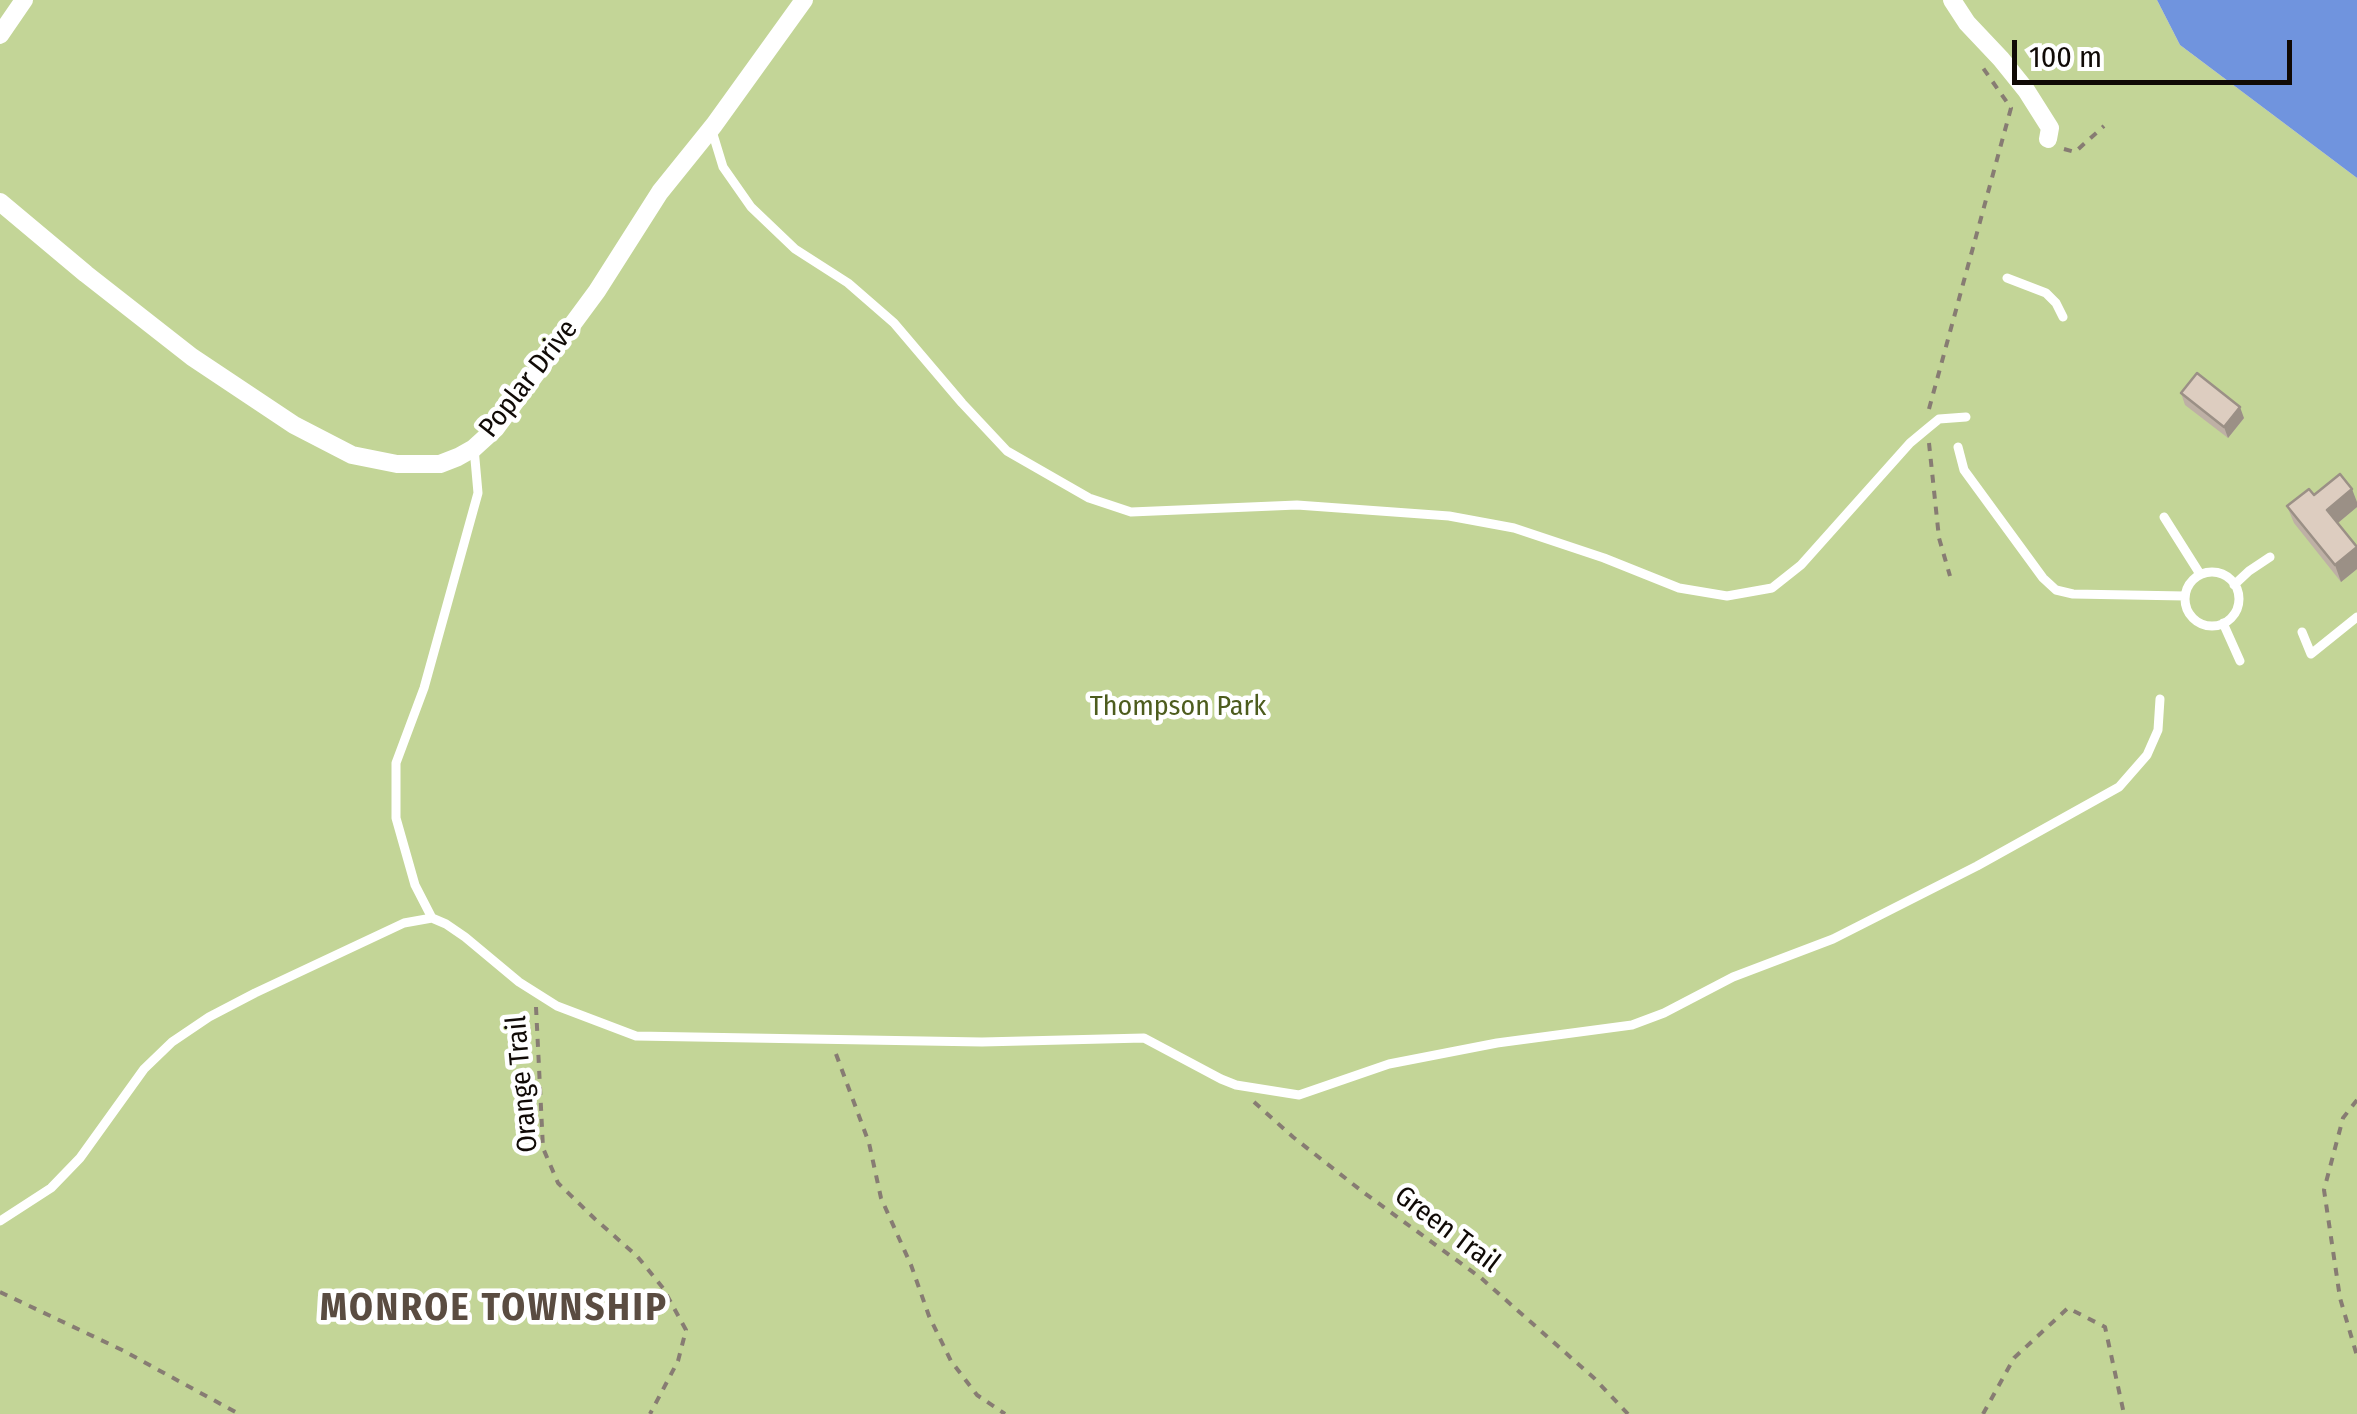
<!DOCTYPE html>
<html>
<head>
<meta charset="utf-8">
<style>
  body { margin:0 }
  #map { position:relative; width:2357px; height:1414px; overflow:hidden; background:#feede0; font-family:"Fira Sans Condensed",sans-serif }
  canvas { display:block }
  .scale { position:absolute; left:2012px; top:40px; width:280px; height:45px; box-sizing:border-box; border:5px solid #100a06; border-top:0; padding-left:12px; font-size:30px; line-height:35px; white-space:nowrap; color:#100a06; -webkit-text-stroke:8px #fff; paint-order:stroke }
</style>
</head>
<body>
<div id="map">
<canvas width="2357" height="1414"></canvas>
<div class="scale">100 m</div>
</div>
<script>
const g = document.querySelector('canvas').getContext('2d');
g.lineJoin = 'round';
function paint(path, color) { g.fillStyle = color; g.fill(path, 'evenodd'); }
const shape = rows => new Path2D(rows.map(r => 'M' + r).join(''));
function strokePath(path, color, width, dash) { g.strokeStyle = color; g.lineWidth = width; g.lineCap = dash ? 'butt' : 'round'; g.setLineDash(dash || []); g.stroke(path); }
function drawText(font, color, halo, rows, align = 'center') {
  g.font = font + ' "Fira Sans Condensed",sans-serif'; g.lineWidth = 9; g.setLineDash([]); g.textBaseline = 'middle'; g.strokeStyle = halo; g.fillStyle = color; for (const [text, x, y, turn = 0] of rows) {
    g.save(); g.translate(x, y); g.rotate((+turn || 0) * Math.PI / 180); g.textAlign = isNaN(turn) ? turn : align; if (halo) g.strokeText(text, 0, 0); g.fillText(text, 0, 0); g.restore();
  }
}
const green = shape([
  [0,0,2157,0,2180,45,2357,178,2357,1414,0,1414]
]);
const water = shape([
  [2157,0,2357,0,2357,178,2180,45]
]);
const path = shape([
  [2064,149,2075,152,2104,126],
  [1929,409,2011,108,1983,68],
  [1929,443,1939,538,1950,576],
  [536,1007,543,1148,558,1183,595,1219,637,1256,663,1288,686,1330,678,1361,650,1414],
  [836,1054,869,1143,881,1198,911,1265,929,1316,951,1361,977,1395,1005,1414],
  [2357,1100,2343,1118,2324,1190,2340,1298,2357,1356],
  [1254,1102,1293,1137,1363,1192,1481,1278,1594,1378,1628,1414],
  [0,1292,122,1350,239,1414],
  [1983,1414,2014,1358,2068,1308,2105,1327,2124,1414]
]);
const lane = shape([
  [712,131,723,167,751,207,795,249,848,283,894,323,962,403,1007,451,1089,498,1131,512,1297,505,1449,516,1514,528,1604,558,1679,588,1727,596,1772,588,1801,565,1910,443,1928,428,1939,419,1966,417],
  [2007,278,2046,293,2056,303,2063,317],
  [1958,447,1964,470,2043,578,2056,590,2073,594,2185,596],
  [2164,517,2200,574],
  '2185 599a27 27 0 1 1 54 0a27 27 0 1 1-54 0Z',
  [2234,585,2249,571,2270,557],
  [2223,623,2240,661],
  [2302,632,2311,654,2357,617],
  [432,918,415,885,396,818,396,763,424,688,478,493,474,448],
  [0,1221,51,1188,80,1158,144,1069,172,1042,209,1017,255,993,404,923,432,918,446,924,465,937,519,982,557,1006,636,1036,982,1042,1144,1038,1221,1079,1236,1085,1299,1095,1389,1064,1497,1043,1632,1025,1664,1013,1733,977,1833,939,1977,866,2119,787,2147,755,2158,730,2160,699]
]);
const street = shape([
  [1952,0,1967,23,2001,59,2026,90,2050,128,2048,139],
  [0,35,24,0],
  [0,202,86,274,192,357,294,425,352,455,397,464,440,464,458,457,474,448,496,428,597,291,660,192,714,125,804,0]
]);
const wall = shape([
  [2181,393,2244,418,2228,438,2185,405],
  [2357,502,2357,507,2338,523,2357,547,2357,569,2341,582,2294,523,2287,506]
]);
const shadedWall = shape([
  [2240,407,2244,418,2228,438,2224,427],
  [2352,489,2357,502,2357,507,2333,527,2327,510],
  [2357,547,2357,569,2341,582,2335,565]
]);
const building = shape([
  [2197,373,2240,407,2224,427,2181,393,2197,373],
  [2340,474,2352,489,2327,510,2357,547,2335,565,2287,506,2309,489,2314,495,2340,474]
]);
const streetNames = [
  ["Poplar Drive",529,379,-52],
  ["Orange Trail",523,1084,-95],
  ["Green Trail",1447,1230,37]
];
const parkNames = [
  ["Thompson Park",1178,707]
];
const districtNames = [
  ["MONROE TOWNSHIP",494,1309]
];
paint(green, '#c3d597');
paint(water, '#7094de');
strokePath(path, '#877c73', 4, [8, 8]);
strokePath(lane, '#fff', 9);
strokePath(street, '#fff', 18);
paint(wall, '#beb0a5');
paint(shadedWall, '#9b9086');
paint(building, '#ddcdc0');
strokePath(building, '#9b9086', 2.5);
drawText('28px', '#100a06', '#fff', streetNames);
drawText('28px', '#4d5c1e', '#fff', parkNames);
g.letterSpacing = '2.5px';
drawText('bold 38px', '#5a4c41', '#fff', districtNames);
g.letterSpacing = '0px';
</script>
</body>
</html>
